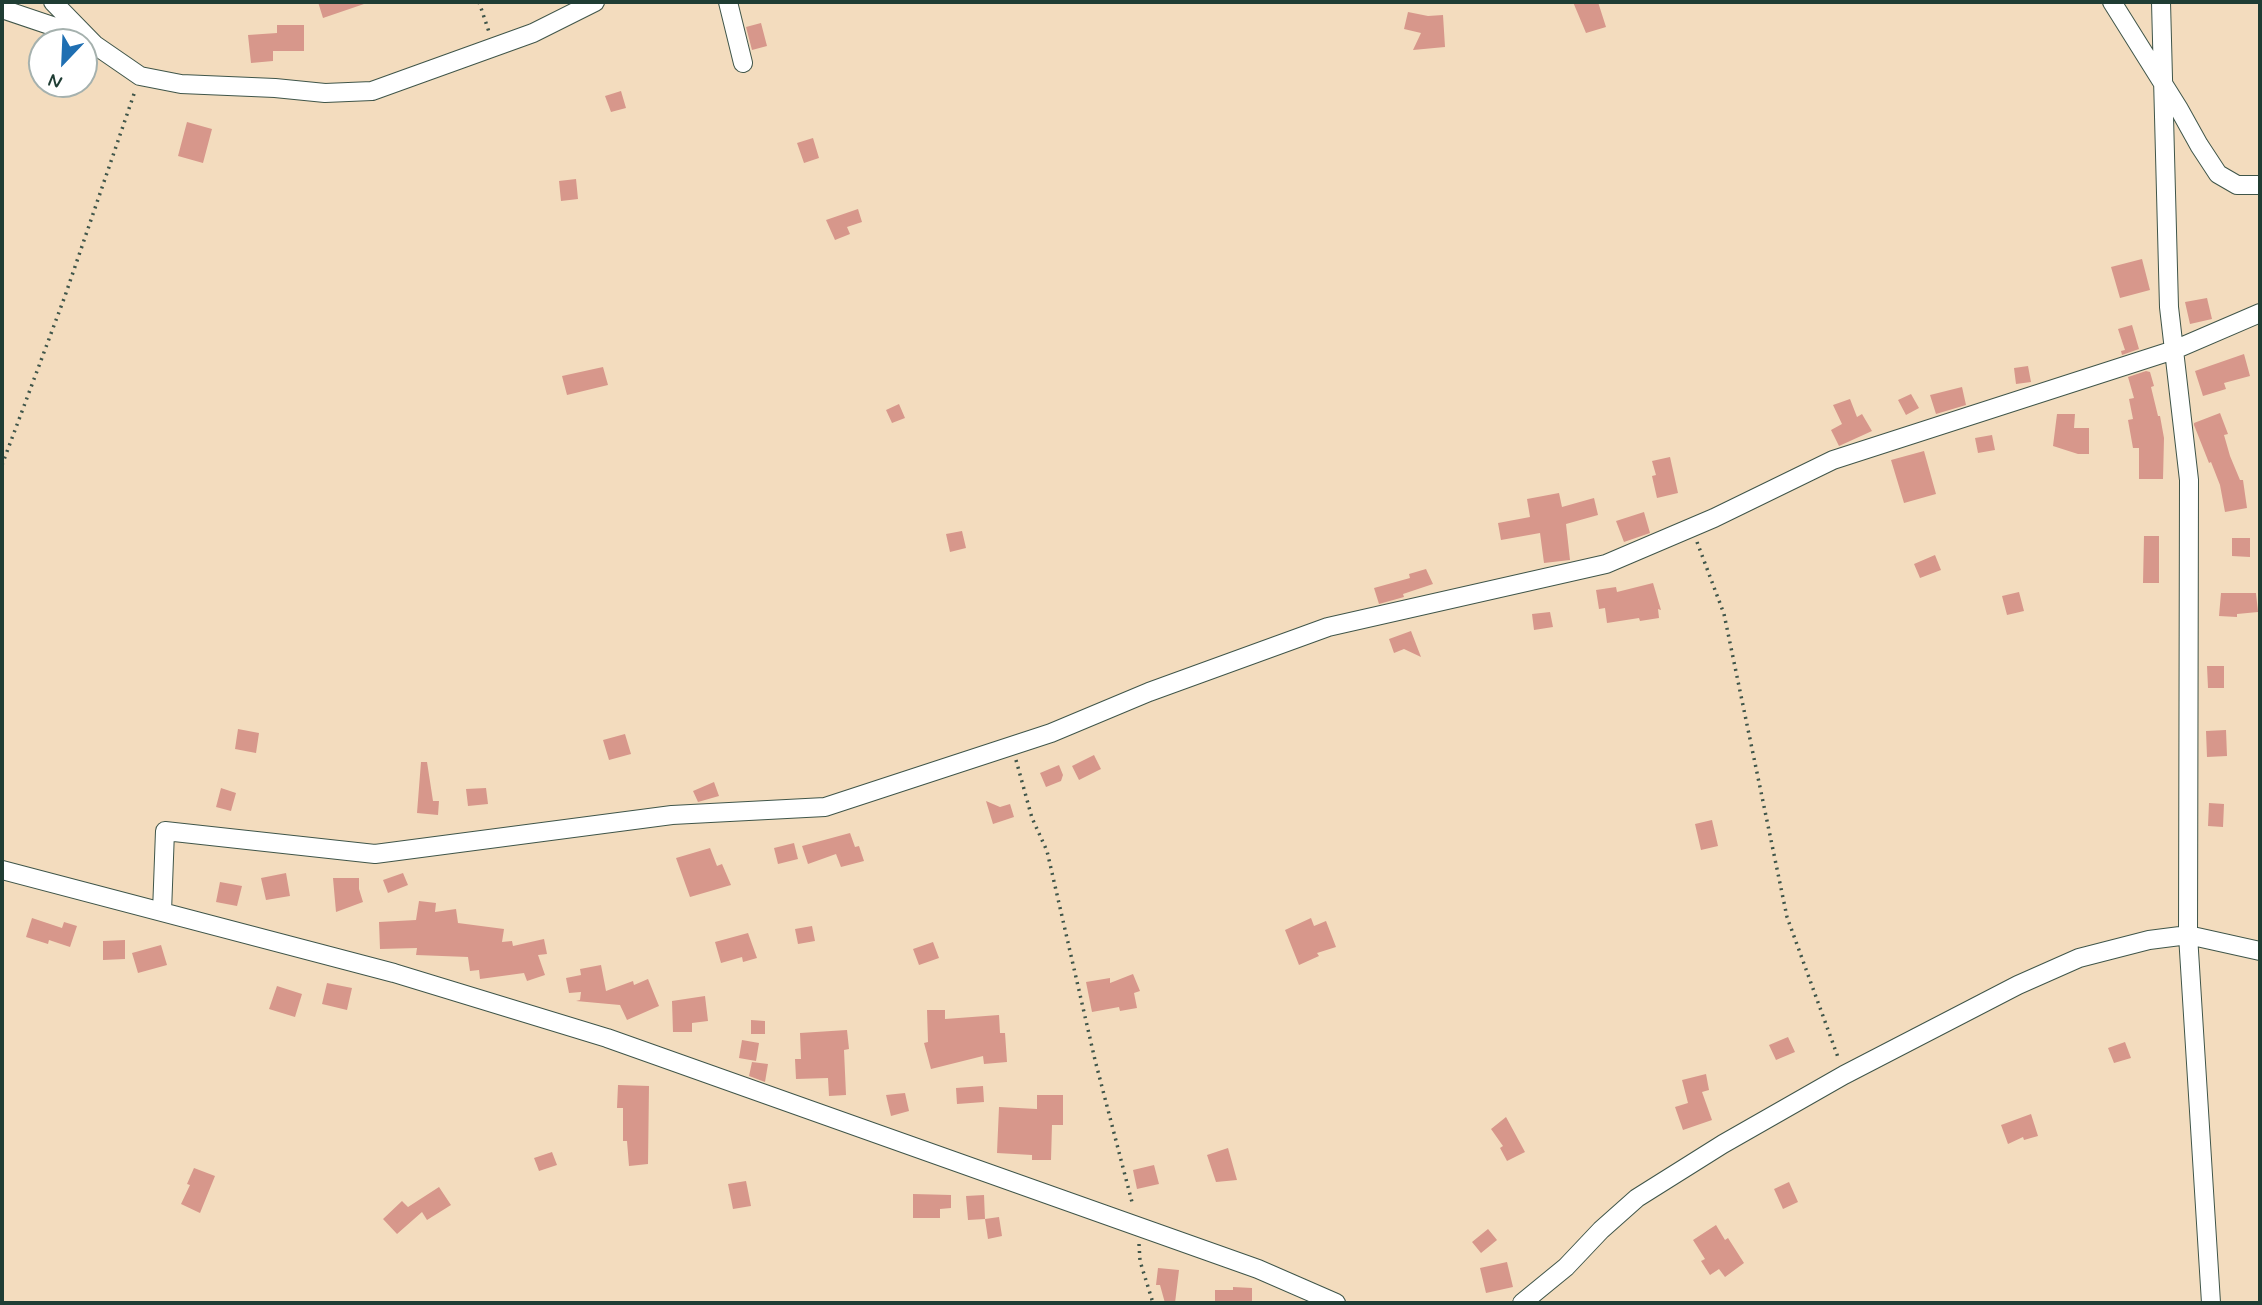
<!DOCTYPE html>
<html>
<head>
<meta charset="utf-8">
<style>
  body { margin:0 }
  #map { position:relative; width:2262px; height:1305px; overflow:hidden; background:#f3dcbe; font-family:Mynerve,sans-serif }
  canvas { display:block }
  .frame { position:absolute; inset:0; border:4px solid #1f3d34; pointer-events:none }
  .north { position:absolute; left:28px; top:28px; width:70px; height:70px; box-sizing:border-box; background:#fff; border:2px solid #a5b1ae; border-radius:50%; rotate:203deg; font-size:19px; font-weight:700; line-height:28px; text-align:center; color:#1f3d34 }
  .north::after { content:''; display:block; margin:auto; width:24px; height:32px; background:#1f6fb2; clip-path:polygon(50% 0,100% 100%,50% 72%,0 100%) }
</style>
</head>
<body>
<div id="map">
<canvas width="2262" height="1305"></canvas>
<div class="frame"></div>
<div class="north">N</div>
</div>
<script>
const g = document.querySelector('canvas').getContext('2d');
g.lineJoin = 'round';
function paint(path, color) { g.fillStyle = color; g.fill(path, 'evenodd'); }
const shape = rows => new Path2D(rows.map(r => 'M' + r).join(''));
function strokePath(path, color, width, dash) { g.strokeStyle = color; g.lineWidth = width; g.lineCap = dash ? 'butt' : 'round'; g.setLineDash(dash || []); g.stroke(path); }
const building = shape([
  [318,2,363,2,364,4,323,18],
  [1573,2,1598,2,1606,27,1586,33],
  [1408,12,1428,16,1443,15,1445,47,1413,50,1421,33,1404,29],
  [761,23,767,46,752,50,746,27],
  [277,25,304,25,304,51,273,51,273,61,251,63,248,35,277,33],
  [621,91,626,108,611,112,605,96],
  [187,122,212,129,203,163,178,156],
  [813,138,819,158,804,163,797,143],
  [576,179,578,199,561,201,559,181],
  [858,209,862,222,847,227,850,234,835,240,826,220],
  [2142,259,2150,290,2120,298,2111,267],
  [2207,298,2212,319,2190,324,2185,302],
  [2132,325,2139,349,2122,355,2121,351,2125,350,2118,329],
  [2244,354,2250,376,2224,383,2226,389,2203,396,2195,371],
  [2028,366,2031,382,2016,384,2014,368],
  [603,367,608,385,567,395,562,376],
  [2146,371,2150,372,2154,386,2151,387,2158,416,2160,416,2164,438,2163,479,2139,479,2139,448,2133,448,2128,420,2133,419,2129,399,2134,398,2128,377],
  [1962,387,1966,405,1936,414,1930,395],
  [1911,394,1919,408,1906,415,1898,400],
  [1850,399,1857,417,1862,414,1872,431,1839,446,1831,430,1842,424,1833,405],
  [899,404,905,418,892,423,886,410],
  [2220,413,2228,434,2224,435,2230,456,2240,480,2243,480,2247,508,2225,512,2220,485,2211,462,2209,463,2194,425,2194,423],
  [2057,414,2075,414,2074,428,2089,428,2089,454,2078,454,2053,446],
  [1992,435,1995,450,1978,453,1975,438],
  [1924,451,1936,494,1904,503,1891,460],
  [1670,457,1678,493,1657,498,1652,476,1656,475,1652,461],
  [1559,493,1562,507,1594,498,1598,515,1566,524,1570,560,1544,563,1540,533,1501,540,1498,523,1530,517,1527,499],
  [1644,512,1650,533,1624,542,1616,521],
  [962,531,966,548,950,552,946,534],
  [2144,536,2159,536,2159,583,2143,583],
  [2232,538,2250,538,2250,557,2232,556],
  [1935,555,1941,570,1920,578,1914,564],
  [1426,569,1433,584,1403,594,1404,597,1379,604,1374,588,1410,578,1409,574],
  [1653,583,1661,610,1658,609,1659,618,1640,621,1639,618,1607,623,1605,608,1599,609,1596,590,1616,587,1617,592],
  [2019,592,2024,611,2007,615,2002,596],
  [2221,593,2256,593,2258,612,2237,614,2237,617,2219,616],
  [1550,612,1553,627,1534,630,1532,614],
  [1411,631,1421,657,1404,649,1394,653,1389,639],
  [2207,666,2224,666,2224,688,2208,688],
  [238,729,259,733,256,753,235,749],
  [2226,730,2227,756,2207,757,2206,731],
  [625,734,631,754,609,760,603,740],
  [1094,755,1101,769,1079,780,1072,766],
  [421,762,427,762,433,801,439,801,438,815,417,813],
  [1059,765,1063,775,1061,781,1046,787,1040,773],
  [714,782,719,796,698,802,693,791],
  [221,788,236,793,231,811,216,807],
  [486,788,488,804,468,806,466,789],
  [986,801,1000,807,1010,804,1014,817,993,824],
  [2209,803,2224,804,2223,827,2208,826],
  [1712,820,1718,846,1701,850,1695,824],
  [850,833,855,847,859,846,864,861,841,867,836,854,808,864,802,846],
  [794,843,798,859,778,864,774,848],
  [710,848,717,866,722,864,731,885,690,897,676,858],
  [286,873,290,896,266,900,261,878],
  [403,873,408,885,388,893,383,880],
  [333,878,359,878,359,889,363,902,336,912],
  [220,882,242,886,237,906,216,902],
  [419,901,436,903,435,912,456,909,458,923,504,929,502,942,512,941,513,946,544,939,547,954,538,955,545,975,527,981,524,973,480,979,479,970,470,971,468,957,416,955,417,948,380,949,379,922,416,920],
  [32,918,62,928,64,922,77,926,70,947,49,940,48,944,26,937],
  [1311,918,1314,926,1326,921,1336,947,1317,953,1319,956,1299,965,1285,930],
  [812,926,815,941,798,944,795,929],
  [748,933,757,958,743,962,742,957,721,963,715,942],
  [125,940,125,959,103,960,103,941],
  [933,942,939,958,919,965,913,949],
  [161,945,167,965,138,973,132,953],
  [601,965,606,991,633,981,634,985,648,979,659,1006,627,1020,620,1005,576,1001,580,1000,581,992,569,993,566,978,581,975,580,969],
  [1133,974,1140,991,1134,993,1137,1008,1120,1011,1119,1007,1092,1012,1086,982,1110,978,1110,983],
  [327,983,352,988,347,1010,322,1004],
  [277,986,302,994,295,1017,269,1009],
  [705,996,708,1021,692,1023,692,1032,673,1032,672,1001],
  [927,1010,945,1010,945,1019,999,1015,1000,1033,1005,1033,1007,1062,984,1064,983,1056,931,1069,924,1043,928,1042],
  [751,1020,765,1021,765,1034,751,1034],
  [847,1030,849,1049,844,1050,846,1095,829,1096,828,1078,796,1079,795,1059,801,1059,800,1033],
  [1788,1037,1795,1052,1776,1060,1769,1045],
  [742,1040,759,1043,756,1061,739,1058],
  [2125,1042,2131,1058,2114,1063,2108,1048],
  [752,1062,768,1064,765,1082,749,1076],
  [1706,1074,1709,1090,1702,1092,1712,1120,1683,1130,1675,1107,1688,1103,1682,1080],
  [618,1085,649,1086,648,1164,629,1166,627,1141,623,1141,623,1108,617,1108],
  [983,1086,984,1102,957,1104,956,1088],
  [905,1093,909,1111,891,1116,886,1095],
  [1037,1095,1063,1095,1063,1125,1052,1125,1051,1160,1032,1160,1032,1155,997,1153,999,1107,1037,1109],
  [2031,1114,2038,1136,2024,1140,2023,1137,2008,1144,2001,1125],
  [1506,1117,1525,1152,1507,1161,1500,1148,1503,1146,1491,1129],
  [1228,1148,1237,1180,1216,1182,1207,1155],
  [552,1152,557,1165,539,1171,534,1158],
  [1154,1165,1159,1184,1137,1189,1133,1170],
  [194,1168,215,1176,200,1213,181,1204,190,1185,187,1184],
  [746,1181,751,1206,733,1209,728,1184],
  [1789,1182,1798,1202,1783,1209,1774,1189],
  [439,1187,451,1205,427,1220,422,1212,397,1234,383,1219,402,1201,408,1207],
  [913,1194,951,1195,951,1208,940,1209,940,1218,913,1218],
  [984,1195,985,1219,968,1220,966,1196],
  [999,1217,1002,1236,988,1239,985,1219],
  [1716,1225,1725,1240,1728,1238,1744,1263,1725,1277,1719,1269,1710,1275,1701,1261,1705,1259,1693,1240],
  [1488,1229,1497,1240,1481,1253,1472,1242],
  [1507,1262,1513,1287,1486,1293,1480,1268],
  [1158,1268,1179,1270,1175,1303,1165,1303,1160,1285,1156,1285],
  [1233,1287,1252,1288,1252,1303,1215,1303,1215,1290,1233,1290]
]);
const path = shape([
  [479,2,489,32],
  [2,465,65,296,135,91],
  [1697,542,1724,614,1787,917,1839,1060],
  [1016,760,1032,818,1047,851,1095,1060,1133,1206],
  [1139,1244,1140,1261,1153,1303]
]);
const minor = shape([
  [53,2,95,45,140,76,181,84,275,88,325,93,372,91,533,33,595,2],
  [728,2,743,63],
  [2112,2,2179,109,2199,145,2218,174,2237,185,2260,185],
  [2161,2,2169,307,2189,480,2188,935,2211,1303],
  [2,9,85,37],
  [2,870,394,973,607,1038,1258,1269,1336,1303],
  [162,912,165,831,375,854,672,815,825,807,1051,733,1149,692,1328,627,1606,564,1714,518,1833,460,2174,350,2260,313],
  [1522,1303,1566,1267,1601,1230,1637,1198,1723,1144,1844,1075,2018,985,2079,958,2149,940,2188,935,2260,951]
]);
paint(building, '#d7978b');
strokePath(minor, '#3f5549', 20);
strokePath(path, '#3f5549', 3.5, [2, 5]);
strokePath(minor, '#fff', 18);
</script>
</body>
</html>
